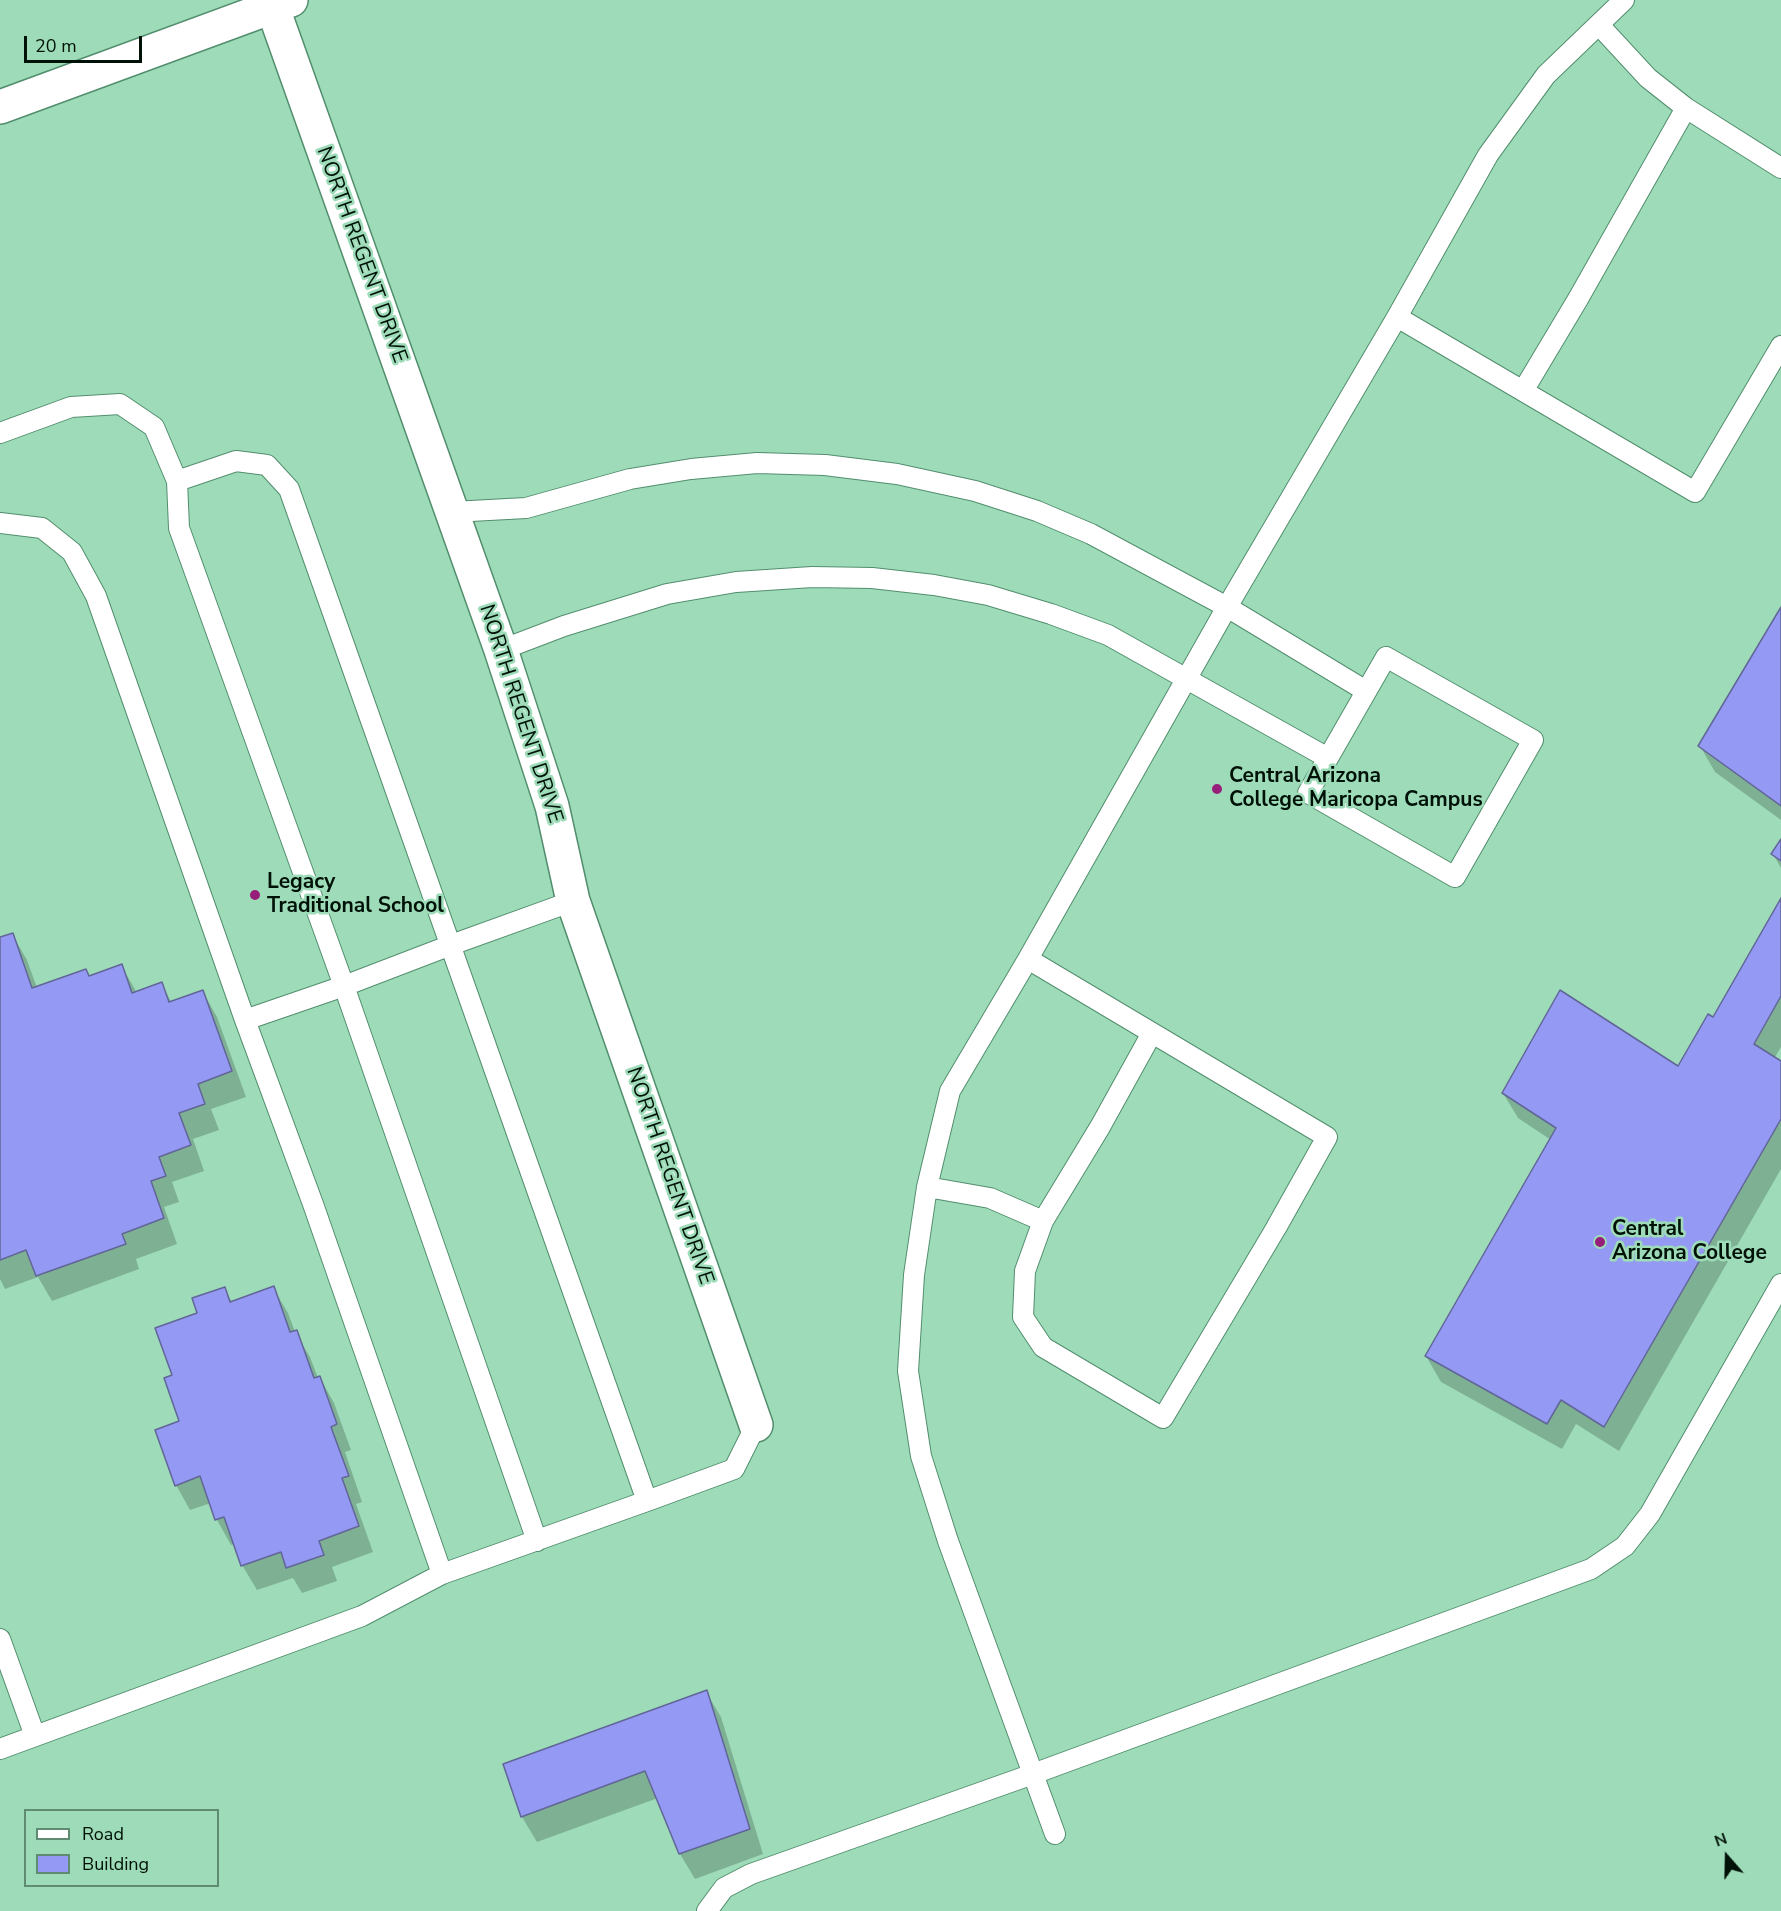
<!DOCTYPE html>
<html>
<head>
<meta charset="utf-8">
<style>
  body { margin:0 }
  #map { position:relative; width:1781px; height:1911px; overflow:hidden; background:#9edcb9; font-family:"Nunito Sans",sans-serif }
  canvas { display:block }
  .legend { position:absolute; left:24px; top:1809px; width:195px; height:78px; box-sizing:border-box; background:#9edcb9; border:2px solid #5f8b72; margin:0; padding:8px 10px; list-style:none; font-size:18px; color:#001107 }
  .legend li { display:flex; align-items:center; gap:12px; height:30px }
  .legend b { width:30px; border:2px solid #5f8b72 }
  .north { position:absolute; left:1697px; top:1827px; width:60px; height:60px; -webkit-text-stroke:4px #9edcb9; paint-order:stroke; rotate:340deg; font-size:16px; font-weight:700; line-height:24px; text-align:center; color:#001107 }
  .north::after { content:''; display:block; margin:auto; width:21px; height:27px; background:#001107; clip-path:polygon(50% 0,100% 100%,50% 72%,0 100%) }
  .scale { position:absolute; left:24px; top:36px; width:118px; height:27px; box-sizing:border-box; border:3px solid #001107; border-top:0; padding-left:8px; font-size:18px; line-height:21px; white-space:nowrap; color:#001107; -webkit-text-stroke:4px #9edcb9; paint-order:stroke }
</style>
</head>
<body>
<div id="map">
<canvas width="1781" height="1911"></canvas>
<ul class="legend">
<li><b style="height:8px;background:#fff"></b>Road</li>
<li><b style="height:16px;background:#949af3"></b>Building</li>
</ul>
<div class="north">N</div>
<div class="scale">20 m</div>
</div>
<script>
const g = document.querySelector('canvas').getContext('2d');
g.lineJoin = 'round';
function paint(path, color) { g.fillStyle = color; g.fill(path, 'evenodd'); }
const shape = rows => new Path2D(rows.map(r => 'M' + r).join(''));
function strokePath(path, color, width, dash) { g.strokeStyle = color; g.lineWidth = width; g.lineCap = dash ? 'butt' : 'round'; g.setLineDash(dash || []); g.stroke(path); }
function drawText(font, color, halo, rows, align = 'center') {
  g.font = font + ' "Nunito Sans",sans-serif'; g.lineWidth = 5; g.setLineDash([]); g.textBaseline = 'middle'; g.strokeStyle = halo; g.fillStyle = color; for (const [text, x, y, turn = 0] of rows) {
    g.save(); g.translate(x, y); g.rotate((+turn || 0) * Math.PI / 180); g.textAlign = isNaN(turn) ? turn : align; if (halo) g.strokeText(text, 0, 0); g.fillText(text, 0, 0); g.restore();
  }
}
const shadow = shape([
  [1781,610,1781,820,1715,772,1700,746],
  [1781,842,1781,868,1773,854],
  [1781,901,1781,1047,1774,1059,1781,1063,1781,1169,1619,1451,1576,1424,1562,1449,1441,1382,1426,1356,1551,1140,1518,1118,1503,1093,1679,1068,1714,1019],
  [12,934,27,960,37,988,89,977,121,965,137,993,161,984,172,1003,203,992,217,1017,246,1097,211,1109,219,1130,193,1139,204,1171,172,1182,179,1202,164,1207,177,1244,136,1259,139,1269,52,1301,38,1277,5,1289,0,1279,0,939],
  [224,1288,232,1302,273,1288,288,1313,295,1332,310,1357,318,1378,320,1378,334,1403,351,1450,345,1452,362,1502,356,1504,373,1552,332,1567,337,1581,302,1593,293,1578,257,1590,242,1565,235,1544,231,1545,217,1520,211,1503,190,1510,176,1485,181,1422,173,1376,199,1314],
  [706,1692,721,1717,763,1854,695,1879,680,1854,658,1798,537,1842,522,1817,505,1765]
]);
const building = shape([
  [1781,607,1781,806,1698,746,1781,607],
  [1781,839,1781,861,1771,854,1781,839],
  [1781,898,1781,996,1754,1044,1781,1061,1781,1119,1604,1427,1561,1400,1547,1424,1425,1356,1556,1128,1502,1093,1560,990,1678,1066,1708,1014,1713,1017,1781,898],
  [13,933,32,988,86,969,89,976,122,964,132,993,162,982,169,1002,203,990,232,1071,198,1084,205,1104,179,1113,191,1145,159,1157,166,1176,151,1181,164,1218,122,1234,126,1244,36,1276,26,1250,0,1260,0,937,13,933],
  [274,1286,290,1332,297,1330,314,1378,320,1376,337,1424,331,1427,349,1476,342,1478,359,1526,319,1541,324,1555,286,1568,281,1552,241,1566,224,1517,215,1520,200,1476,175,1486,155,1430,179,1421,164,1378,172,1375,155,1328,197,1313,192,1298,225,1287,230,1302,274,1286],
  [707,1690,750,1829,679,1854,645,1771,521,1817,503,1764,707,1690]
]);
const service = shape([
  [1599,25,1648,78,1686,108,1781,168],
  [1397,317,1695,492,1781,346],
  [1523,391,1578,299,1686,108],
  [0,433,71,407,120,404,154,427,177,481,236,461,267,465,289,489,647,1501,442,1574,362,1616,0,1749],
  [177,481,179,528,344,986,537,1541],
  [452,512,526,508,630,479,691,469,757,463,825,465,897,474,975,491,1037,511,1091,534,1227,607,1366,691],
  [0,523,42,528,72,552,96,596,245,1020,313,1204,442,1574],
  [501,650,564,626,667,594,736,582,812,577,872,578,934,585,988,595,1051,614,1108,635,1328,758],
  [1386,657,1533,740,1455,877,1308,793,1386,657],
  [1028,959,1327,1137,1276,1228,1163,1418,1043,1347,1023,1317,1025,1271,1043,1221,1100,1127,1152,1033],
  [245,1020,344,986,451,945,573,901],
  [927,1187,990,1198,1043,1221],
  [647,1501,734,1469,756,1425],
  [0,1639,35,1736],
  [1055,1834,1033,1774,1591,1569,1625,1546,1650,1514,1781,1284],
  [707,1911,724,1888,751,1874,1033,1774,948,1541,921,1456,908,1371,914,1275,927,1187,950,1091,1028,959,1227,607,1397,317,1488,155,1546,75,1624,0]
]);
const minor = shape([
  [270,0,501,650,552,806,573,901,756,1425]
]);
const tertiary = shape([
  [0,107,291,0]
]);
const markers = [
  [1217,789,6,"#971f7a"],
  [255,895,6,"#971f7a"],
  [1600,1242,6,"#971f7a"]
];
const streetNames = [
  ["NORTH REGENT DRIVE",361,255,70],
  ["NORTH REGENT DRIVE",520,714,72],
  ["NORTH REGENT DRIVE",669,1176,71]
];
const poiNames = [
  ["Central Arizona",1229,777],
  ["College Maricopa Campus",1229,801],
  ["Legacy",267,883],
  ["Traditional School",267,907],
  ["Central",1612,1230],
  ["Arizona College",1612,1254]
];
paint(shadow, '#0003');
paint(building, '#949af3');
strokePath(building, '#616597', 1.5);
strokePath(service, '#528e6e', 22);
strokePath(minor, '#528e6e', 36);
strokePath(tertiary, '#528e6e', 36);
strokePath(service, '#fff', 20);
strokePath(minor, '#fff', 33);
strokePath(tertiary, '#fff', 33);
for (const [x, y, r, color] of markers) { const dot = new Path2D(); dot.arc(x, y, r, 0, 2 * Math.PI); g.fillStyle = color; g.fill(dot); strokePath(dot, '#9edcb9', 2); }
drawText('21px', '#001107', '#9edcb9', streetNames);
drawText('bold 21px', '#001107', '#9edcb9', poiNames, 'left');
</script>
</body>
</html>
